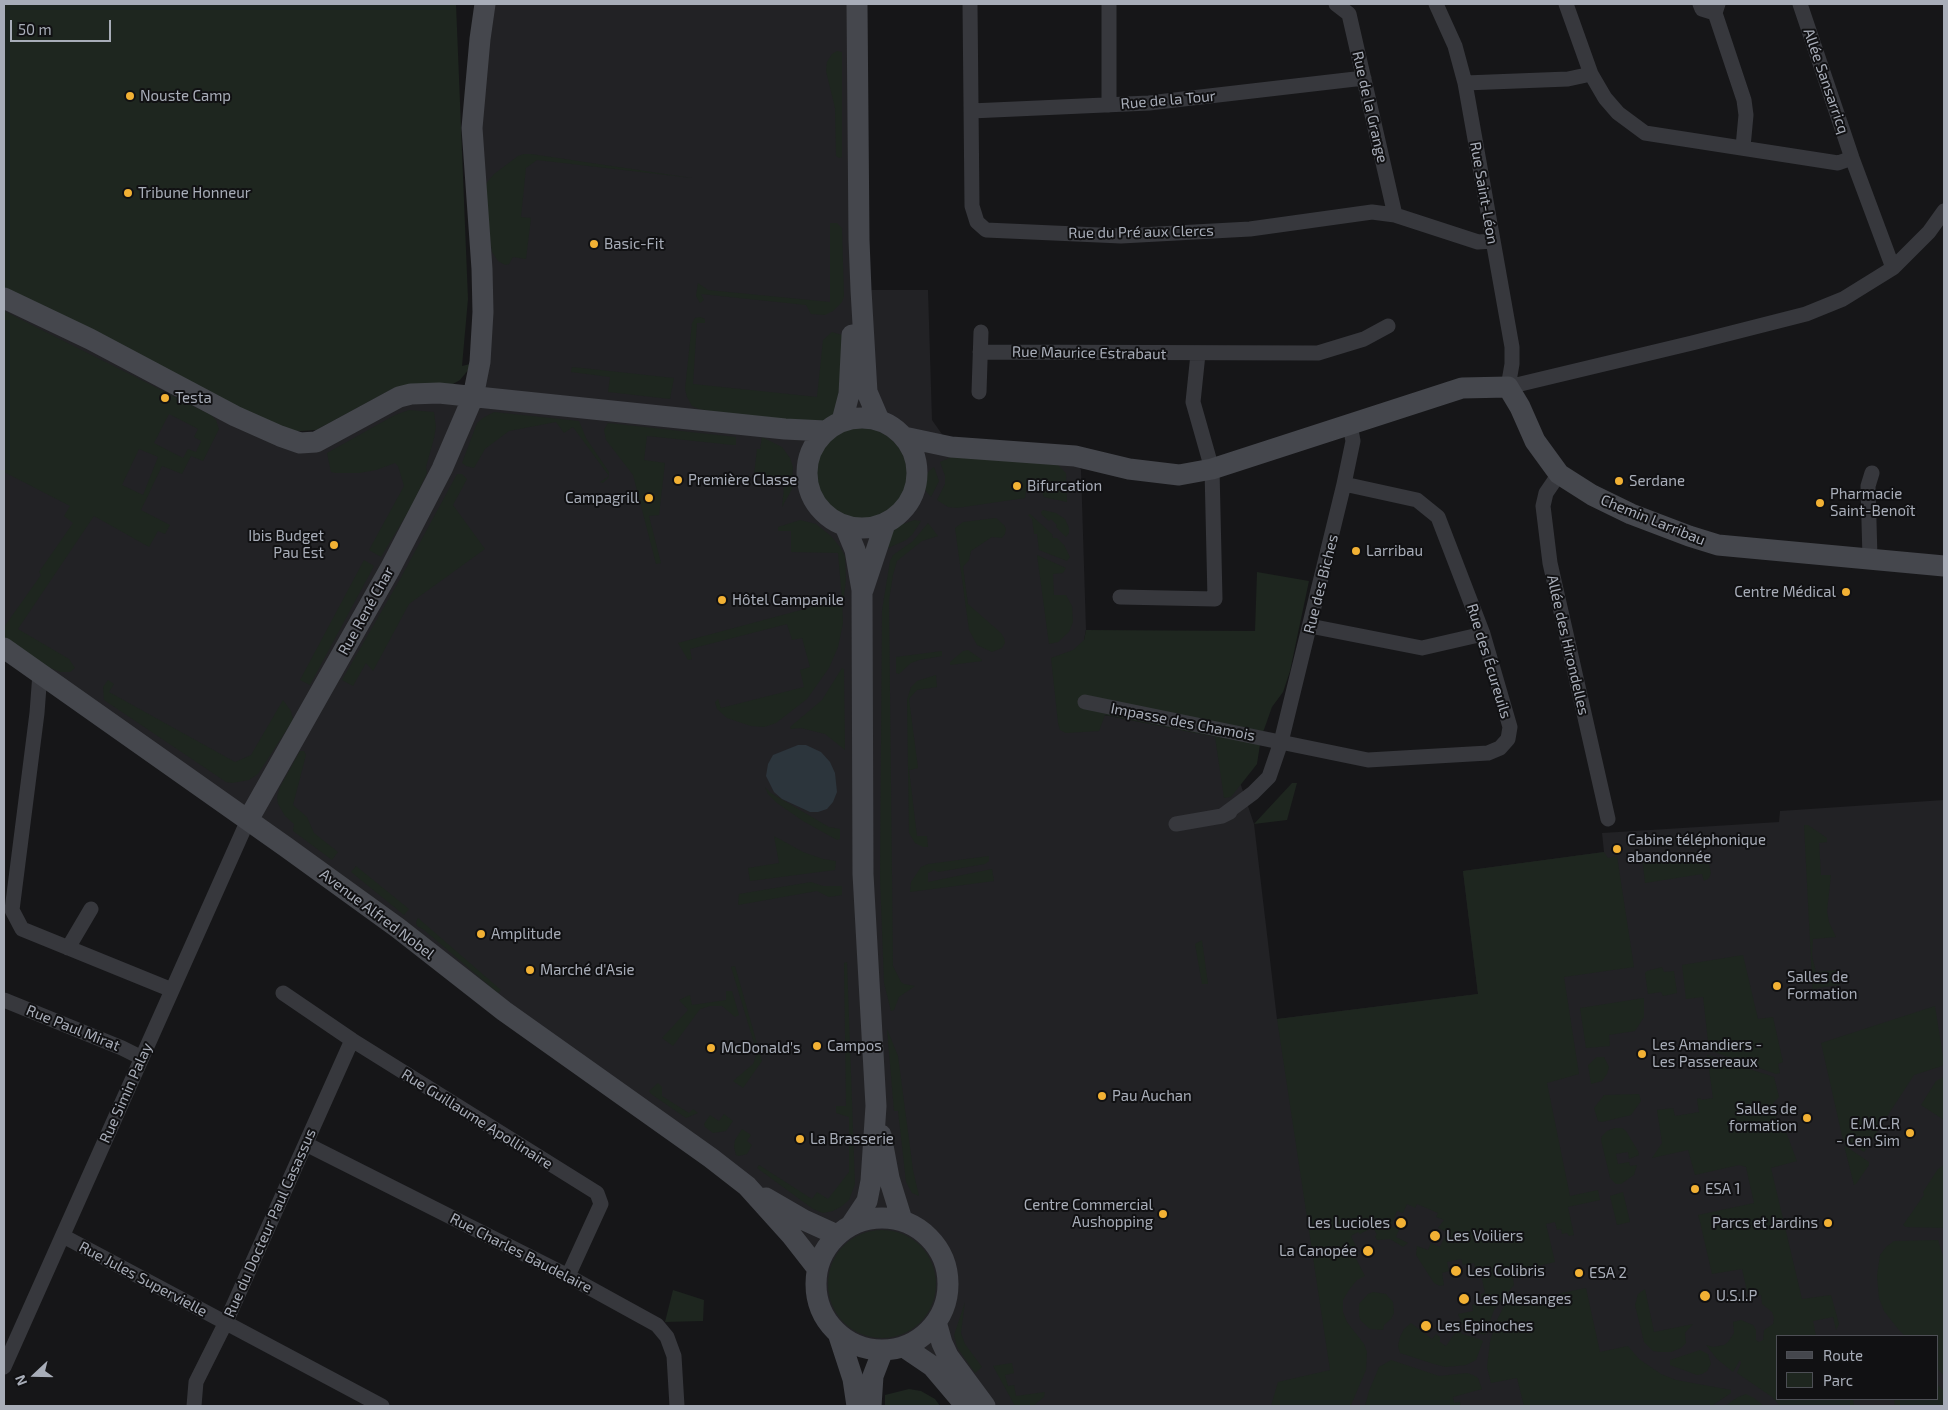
<!DOCTYPE html>
<html>
<head>
<meta charset="utf-8">
<style>
  body { margin:0 }
  #map { position:relative; width:1948px; height:1410px; overflow:hidden; background:#161618; font-family:"Exo 2",sans-serif }
  canvas { display:block }
  .frame { position:absolute; inset:0; border:5px solid #a8adb8; pointer-events:none }
  .legend { position:absolute; left:1776px; top:1335px; width:162px; height:65px; box-sizing:border-box; background:#111113; border:1px solid #4d4f55; margin:0; padding:6px 9px; list-style:none; font-size:15px; color:#a8adb8 }
  .legend li { display:flex; align-items:center; gap:10px; height:25px }
  .legend b { width:25px; border:1px solid #4d4f55 }
  .north { position:absolute; left:10px; top:1350px; width:50px; height:50px; -webkit-text-stroke:4px #111113; paint-order:stroke; rotate:249deg; font-size:14px; font-weight:700; line-height:20px; text-align:center; color:#a8adb8 }
  .north::after { content:''; display:block; margin:auto; width:18px; height:22px; background:#a8adb8; clip-path:polygon(50% 0,100% 100%,50% 72%,0 100%) }
  .scale { position:absolute; left:10px; top:20px; width:101px; height:22px; box-sizing:border-box; border:2px solid #a8adb8; border-top:0; padding-left:6px; font-size:15px; line-height:18px; white-space:nowrap; color:#a8adb8; -webkit-text-stroke:4px #111113; paint-order:stroke }
</style>
</head>
<body>
<div id="map">
<canvas width="1948" height="1410"></canvas>
<div class="frame"></div>
<ul class="legend">
<li><b style="height:6px;background:#45474d"></b>Route</li>
<li><b style="height:14px;background:#1e261f"></b>Parc</li>
</ul>
<div class="north">N</div>
<div class="scale">50 m</div>
</div>
<script>
const g = document.querySelector('canvas').getContext('2d');
g.lineJoin = 'round';
function paint(path, color) { g.fillStyle = color; g.fill(path, 'evenodd'); }
const shape = rows => new Path2D(rows.map(r => 'M' + r).join(''));
function strokePath(path, color, width, dash) { g.strokeStyle = color; g.lineWidth = width; g.lineCap = dash ? 'butt' : 'round'; g.setLineDash(dash || []); g.stroke(path); }
function drawText(font, color, halo, rows, align = 'center') {
  g.font = font + ' "Exo 2",sans-serif'; g.lineWidth = 4; g.setLineDash([]); g.textBaseline = 'middle'; g.strokeStyle = halo; g.fillStyle = color; for (const [text, x, y, turn = 0] of rows) {
    g.save(); g.translate(x, y); g.rotate((+turn || 0) * Math.PI / 180); g.textAlign = isNaN(turn) ? turn : align; if (halo) g.strokeText(text, 0, 0); g.fillText(text, 0, 0); g.restore();
  }
}
const built = shape([
  [485,4,857,4,861,290,928,290,932,420,951,447,1075,456,1081,470,1086,630,1076,682,1104,715,1225,738,1254,824,1277,1019,1478,994,1463,871,1604,852,1602,833,1779,822,1780,811,1944,800,1944,1406,966,1406,904,1347,883,1350,866,1348,851,1342,838,1333,826,1319,819,1303,816,1286,817,1268,747,1186,4,648,4,298,300,443,388,402,473,397,472,128],
  [1777,1336,1937,1336,1937,1399,1777,1399]
]);
const green = shape([
  [4,4,456,4,468,299,462,366,470,364,469,369,460,380,453,384,394,388,316,430,286,432,4,291],
  [837,51,842,52,842,157,839,158,836,156,835,108,826,71,827,62,832,54],
  [524,154,531,154,692,178,537,160,526,168,521,217,531,218,526,259,513,257,509,264,505,265,498,261,492,252,483,187,494,174,518,156],
  [830,223,837,223,842,228,844,296,842,302,833,311,825,315,811,314,806,305,701,294,704,300,700,303,696,296,698,283,708,290,830,302],
  [4,311,211,415,216,420,219,429,203,461,191,456,182,474,162,466,141,510,170,525,165,534,158,531,149,547,94,516,18,629,69,659,75,668,70,672,60,672,46,666,4,639,4,627,41,575,39,572,73,523,64,516,70,506,4,472],
  [169,414,198,429,194,437,201,441,196,452,188,449,183,458,154,443],
  [139,449,158,457,143,495,122,485],
  [700,317,705,319,705,323,697,323,693,384,817,397,823,340,832,332,842,335,845,339,836,416,824,425,810,428,699,409,692,406,687,397,685,389,692,323,695,318],
  [572,367,674,378,670,399,608,392,610,377,571,372],
  [409,410,434,412,436,427,434,438,426,467,427,473,411,507,381,557,369,550,404,486,398,466,395,463,376,470,359,473,336,473,331,472,327,453,395,415],
  [494,412,579,421,586,438,609,472,609,477,603,483,600,482,609,476,573,427,564,433,556,422,509,431,485,449,474,468,466,466,462,463,477,423,483,418],
  [608,423,736,437,736,445,733,445,647,436,644,460,665,463,659,515,649,516,661,563,656,564,633,475,606,440,604,430],
  '815 474a46 46 0 1 1 92 0a46 46 0 1 1-92 0Z',
  [762,437,782,447,790,458,793,467,792,489,782,507,785,477,754,475,757,449,760,449],
  [954,456,1057,464,1066,473,1067,502,1044,497,1041,489,1026,490,1025,498,957,508,948,507,937,500,945,484,945,476,940,462],
  [934,467,939,481,931,497,925,490,923,481,929,471],
  [457,474,462,474,467,479,453,505,485,549,409,604,373,671,366,663,353,686,342,680,399,581],
  [1043,510,1056,513,1065,519,1069,528,1069,533,1066,537,1056,527,1057,525,1051,519,1049,521,1042,515,1041,512],
  [1030,514,1052,534,1053,538,1057,538,1064,545,1070,557,1067,561,1039,550,1037,534,1034,534,1032,519,1028,515],
  [996,518,1004,525,1006,529,1005,534,1002,538,992,537,971,551,969,560,963,567,968,604,1001,633,1004,638,1005,643,1002,648,992,652,977,645,969,630,955,528,963,522],
  [800,520,816,524,831,536,840,547,845,556,846,579,844,597,842,599,843,623,838,647,829,668,807,699,776,723,764,727,751,726,727,718,717,709,715,702,718,699,721,708,804,687,800,670,810,667,802,638,792,640,787,624,690,649,692,659,688,660,678,643,842,599,838,553,791,552,791,531,778,531,778,527],
  [914,520,921,521,912,535,906,540,886,549,893,531,898,526],
  [928,523,938,536,922,541,897,561,893,575,889,600,893,966,901,982,904,984,915,986,899,997,894,1010,891,1011,884,983,880,879,882,610,890,561,893,555,913,541],
  [1037,555,1066,568,1063,573,1053,574,1054,595,1066,595,1072,606,1073,622,1069,632,1058,642,1049,644],
  [364,560,374,566,310,685,300,680],
  [1257,572,1309,581,1290,671,1283,692,1272,707,1261,738,1257,764,1231,797,1224,798,1215,737,1105,715,1099,731,1066,733,1060,730,1058,723,1051,658,1073,650,1084,640,1086,630,1255,631],
  [968,650,981,659,982,661,950,665,950,662,963,651],
  [942,651,942,656,919,660,911,663,899,674,896,673,896,657],
  [842,668,844,669,845,750,825,734,801,728,791,729,790,727,822,700],
  [936,675,937,687,917,690,909,699,918,768,909,770,917,836,927,836,928,847,923,847,915,843,909,833,907,700,911,687,917,681],
  [108,680,114,684,109,692,235,762,251,755,283,700,291,711,293,720,258,774,249,780,232,783,226,782,104,700,103,687],
  [300,751,304,751,306,755,293,805,307,817,314,833,338,852,332,860,293,831,294,824,285,816,278,804,277,797,280,787],
  [1292,783,1297,783,1287,820,1254,824],
  [765,787,771,793,829,827,840,829,840,839,837,840,803,821,777,803,768,794],
  [1804,825,1808,825,1827,838,1827,842,1819,843,1821,875,1831,875,1827,911,1829,922,1836,937,1813,939,1812,956,1816,972,1838,970,1840,985,1817,988,1813,1000],
  [774,836,803,852,823,859,836,861,835,870,750,881,748,868,779,863],
  [1604,852,1608,858,1617,856,1634,967,1564,977,1579,1074,1547,1083,1570,1196,1598,1190,1600,1200,1568,1207,1574,1235,1569,1236,1567,1233,1562,1234,1561,1229,1557,1230,1555,1222,1546,1224,1555,1262,1512,1272,1514,1285,1494,1310,1485,1335,1464,1328,1458,1314,1473,1311,1472,1305,1482,1302,1481,1294,1485,1293,1480,1270,1476,1271,1474,1263,1463,1265,1461,1259,1447,1262,1449,1271,1442,1273,1444,1285,1440,1286,1434,1283,1416,1255,1417,1246,1428,1250,1431,1243,1440,1247,1447,1232,1438,1228,1444,1220,1436,1217,1438,1213,1417,1204,1415,1208,1407,1204,1403,1213,1397,1211,1391,1226,1399,1230,1396,1237,1408,1243,1403,1247,1390,1239,1377,1240,1375,1236,1377,1235,1373,1227,1360,1234,1358,1232,1351,1236,1356,1246,1351,1249,1365,1276,1357,1280,1349,1290,1343,1300,1343,1312,1347,1322,1364,1344,1367,1352,1366,1370,1351,1405,1271,1406,1278,1382,1330,1370,1277,1019,1478,994,1463,871],
  [1699,852,1709,864,1711,873,1709,878,1704,881,1702,874,1645,883,1642,857],
  [989,856,989,861,985,864,938,872,934,870,928,873,928,882,992,869,994,881,910,892,911,882,921,867,928,864],
  [356,866,409,909,404,915,351,872],
  [811,882,823,886,842,886,842,895,829,897,817,891,738,905,739,894],
  [418,918,501,990,498,993,424,930,417,926,416,922],
  [1202,940,1208,984,1202,984,1195,944],
  [1743,955,1758,1019,1773,1017,1783,1062,1778,1064,1780,1073,1776,1074,1709,1050,1703,997,1686,999,1682,965],
  [847,962,855,1184,849,1200,842,1206,833,1211,823,1213,813,1209,757,1168,759,1165,812,1199,817,1192,828,1199,849,1172,849,1117,836,1113,836,1106,846,1106,844,963],
  [735,966,762,1061,743,1088,733,1081,753,1064,757,1053,731,967],
  [1662,967,1664,972,1674,971,1677,993,1663,996,1661,992,1648,994,1645,973,1647,971],
  [726,991,732,991,739,1015,735,1017,722,1006,710,1006,700,1009,673,1046,662,1038,688,1010,679,1000,690,995,692,1005,726,1000],
  [1644,998,1644,1017,1635,1031,1609,1035,1610,1046,1586,1048,1580,1008],
  [1935,1006,1944,1063,1942,1066,1914,1075,1864,1152,1843,1140,1821,1043],
  [887,1029,898,1056,913,1170,919,1196,912,1193,906,1182,898,1111,894,1111],
  [1707,1055,1774,1077,1779,1097,1773,1103,1778,1128,1786,1132,1797,1161,1771,1168,1802,1299,1831,1295,1839,1324,1836,1330,1833,1317,1813,1321,1816,1336,1777,1336,1777,1399,1853,1399,1854,1406,1780,1406,1772,1397,1737,1373,1741,1363,1740,1360,1733,1372,1717,1359,1706,1345,1713,1347,1724,1345,1728,1342,1734,1333,1733,1322,1741,1320,1753,1325,1756,1330,1756,1340,1759,1342,1763,1340,1764,1330,1773,1324,1774,1318,1772,1312,1762,1304,1761,1295,1749,1300,1742,1269,1712,1274,1700,1222,1698,1215,1754,1203,1746,1167,1739,1165,1695,1175,1688,1150,1652,1158,1662,1143,1657,1110,1673,1108,1675,1116,1699,1112,1697,1099,1701,1098,1701,1100,1713,1098],
  [1597,1057,1604,1057,1609,1067,1607,1074,1602,1081,1591,1084,1588,1065],
  [1944,1077,1944,1120,1921,1105,1936,1081],
  [658,1083,662,1087,662,1096,689,1113,693,1109,698,1113,686,1118,651,1094,649,1091],
  [1639,1094,1641,1101,1631,1115,1602,1122,1598,1121,1594,1108,1604,1095],
  [724,1114,733,1121,726,1131,713,1133,705,1127,704,1124,710,1115,719,1121],
  [1615,1128,1622,1128,1626,1131,1638,1151,1639,1155,1629,1159,1628,1152,1616,1154,1618,1164,1629,1162,1630,1166,1637,1165,1634,1175,1621,1184,1616,1184,1610,1178,1601,1140,1602,1136,1607,1131],
  [742,1129,751,1135,747,1141,752,1145,747,1154,739,1156,736,1155,734,1147,735,1140],
  [1844,1145,1869,1162,1869,1165,1856,1184,1854,1185],
  [1944,1165,1944,1228,1906,1227,1903,1225,1924,1195,1923,1192,1938,1169],
  [1623,1192,1630,1222,1617,1225,1610,1196],
  '828 1284a54 54 0 1 1 108 0a54 54 0 1 1-108 0Z',
  [1938,1240,1944,1259,1944,1376,1937,1368,1937,1336,1905,1336,1898,1329,1884,1311,1879,1298,1877,1276,1880,1255,1886,1247,1894,1241],
  [1586,1288,1600,1352,1628,1346,1639,1359,1661,1374,1676,1380,1731,1390,1731,1393,1713,1405,1706,1406,1524,1406,1517,1378,1491,1383,1487,1367,1490,1342,1496,1322,1504,1306,1516,1293,1518,1302],
  [1645,1289,1654,1332,1693,1324,1685,1333,1686,1343,1681,1348,1671,1352,1661,1352,1653,1351,1644,1342,1635,1305,1638,1294],
  [673,1290,704,1300,703,1321,665,1322],
  [1373,1292,1386,1294,1393,1302,1394,1313,1391,1319,1384,1325,1383,1330,1370,1329,1361,1321,1359,1316,1359,1304,1368,1294],
  [965,1302,961,1333,965,1344,982,1367,975,1373,957,1347,954,1335],
  [1411,1323,1432,1339,1436,1334,1440,1337,1440,1342,1446,1346,1458,1329,1462,1334,1479,1339,1483,1341,1476,1360,1466,1365,1446,1367,1434,1364,1400,1353,1398,1346,1400,1337,1404,1329],
  [1700,1350,1708,1354,1711,1364,1707,1371,1702,1374,1697,1375,1670,1365,1670,1360],
  [1391,1360,1439,1376,1467,1373,1473,1375,1478,1378,1482,1389,1453,1397,1454,1403,1460,1402,1461,1406,1365,1406,1369,1391,1379,1367],
  [1012,1363,1014,1373,1005,1375,1008,1386,1014,1385,1016,1396,1045,1392,1044,1397,1033,1406,1015,1406,993,1366],
  [1937,1384,1944,1391,1944,1406,1895,1406,1894,1399,1937,1399],
  [909,1389,921,1391,935,1399,940,1406,885,1406,885,1395],
  [1746,1394,1754,1398,1764,1406,1725,1406,1738,1397]
]);
const water = shape([
  [798,745,806,745,821,752,830,762,835,773,837,792,833,802,827,809,818,812,810,812,782,799,774,792,766,776,768,764,773,755]
]);
const street = shape([
  [970,4,972,206,977,222,986,230,1121,236,1250,229,1372,212,1395,215,1478,242,1493,241],
  [1336,4,1349,14,1395,215],
  [1436,4,1455,46,1465,83,1512,347,1512,364,1508,387,1692,343,1806,314,1843,299,1893,268,1929,232,1944,211],
  [1566,4,1591,74,1605,98,1618,113,1645,133,1838,163,1852,158],
  [1700,4,1702,9,1715,13],
  [1718,4,1715,13,1744,100,1746,115,1743,147],
  [1800,4,1852,158,1893,268],
  [1465,83,1568,79,1591,74],
  [1109,105,1109,4],
  [971,111,1149,103,1364,78],
  [980,352,1318,353,1364,339,1388,326],
  [979,392,981,332],
  [1559,474,1546,493,1543,506,1550,563,1608,819],
  [1870,558,1868,486,1872,473],
  [1120,597,1215,599,1212,469,1193,402,1198,354],
  [1310,626,1422,648,1483,634],
  [40,673,37,713,12,910,22,929,172,990],
  [1085,702,1368,760,1488,753,1500,748,1508,739,1510,727,1483,634,1438,517,1417,500,1344,484],
  [1222,816,1253,793,1269,777,1281,742,1344,484,1353,441,1350,425],
  [1176,824,1222,816,1230,812],
  [68,948,91,909],
  [283,993,352,1040,597,1193,601,1204,568,1276],
  [4,1000,122,1048,142,1058],
  [306,1144,568,1276,657,1325,667,1337,674,1356,677,1406],
  [63,1236,382,1406],
  [4,1367,248,820],
  [194,1406,196,1382,225,1324,352,1040]
]);
const secondary = shape([
  [857,4,859,240,861,290,867,392,879,420],
  [4,298,90,339,235,416,280,436,300,443,316,442,399,397,411,394,439,393,785,429,825,431],
  '807 473a55 55 0 1 1 110 0a55 55 0 1 1-110 0Z',
  [842,421,849,394,852,335],
  [904,437,951,447,1075,456,1129,469,1179,475,1212,469,1462,388,1508,387,1520,407,1535,441,1559,474,1592,495,1631,514,1689,536,1718,545,1944,566],
  [845,526,855,550,862,590,863,874,876,1106,871,1181,867,1201,851,1225],
  [863,590,885,524],
  [4,648,286,847,398,928,504,1011,711,1158,747,1186,792,1236,817,1268],
  [248,820,390,569,442,469,473,397,480,362,483,312,482,269,472,128,480,39,485,4],
  [881,1135,889,1178,902,1220],
  [766,1198,804,1220,837,1235],
  '816 1284a66 66 0 1 1 132 0a66 66 0 1 1-132 0Z',
  [936,1322,942,1343,948,1356,985,1406],
  [838,1333,853,1379,857,1406],
  [904,1347,932,1366,966,1406],
  [871,1406,873,1376,883,1350]
]);
const markers = [
  [130,96,5,"#f2b134"],
  [128,193,5,"#f2b134"],
  [594,244,5,"#f2b134"],
  [165,398,5,"#f2b134"],
  [678,480,5,"#f2b134"],
  [1619,481,5,"#f2b134"],
  [1017,486,5,"#f2b134"],
  [649,498,5,"#f2b134"],
  [1820,503,5,"#f2b134"],
  [334,545,5,"#f2b134"],
  [1356,551,5,"#f2b134"],
  [1846,592,5,"#f2b134"],
  [722,600,5,"#f2b134"],
  [1617,849,5,"#f2b134"],
  [481,934,5,"#f2b134"],
  [530,970,5,"#f2b134"],
  [1777,986,5,"#f2b134"],
  [817,1046,5,"#f2b134"],
  [711,1048,5,"#f2b134"],
  [1642,1054,5,"#f2b134"],
  [1102,1096,5,"#f2b134"],
  [1807,1118,5,"#f2b134"],
  [1910,1133,5,"#f2b134"],
  [800,1139,5,"#f2b134"],
  [1695,1189,5,"#f2b134"],
  [1163,1214,5,"#f2b134"],
  [1401,1223,6,"#f2b134"],
  [1828,1223,5,"#f2b134"],
  [1435,1236,6,"#f2b134"],
  [1368,1251,6,"#f2b134"],
  [1456,1271,6,"#f2b134"],
  [1579,1273,5,"#f2b134"],
  [1705,1296,6,"#f2b134"],
  [1464,1299,6,"#f2b134"],
  [1426,1326,6,"#f2b134"]
];
const streetNames = [
  ["Allée Sansarricq",1826,81,71],
  ["Rue de la Tour",1168,100,-5],
  ["Rue de la Grange",1370,107,77],
  ["Rue Saint-Léon",1484,193,80],
  ["Rue du Pré aux Clercs",1141,232,-1],
  ["Rue Maurice Estrabaut",1089,353,1],
  ["Chemin Larribau",1653,520,22],
  ["Rue des Biches",1321,584,-76],
  ["Rue René Char",366,611,-61],
  ["Allée des Hirondelles",1568,645,77],
  ["Rue des Écureuils",1489,661,73],
  ["Impasse des Chamois",1183,722,11],
  ["Avenue Alfred Nobel",377,914,37],
  ["Rue Paul Mirat",73,1028,22],
  ["Rue Simin Palay",126,1093,-66],
  ["Rue Guillaume Apollinaire",477,1119,32],
  ["Rue du Docteur Paul Casassus",270,1223,-66],
  ["Rue Charles Baudelaire",521,1253,27],
  ["Rue Jules Supervielle",143,1279,28]
];
const poiNames = [
  ["Nouste Camp",140,96],
  ["Tribune Honneur",138,193],
  ["Basic-Fit",604,244],
  ["Testa",175,398],
  ["Première Classe",688,480],
  ["Serdane",1629,481],
  ["Bifurcation",1027,486],
  ["Pharmacie",1830,494],
  ["Saint-Benoît",1830,511],
  ["Campagrill",639,498,"right"],
  ["Ibis Budget",324,536,"right"],
  ["Pau Est",324,553,"right"],
  ["Larribau",1366,551],
  ["Centre Médical",1836,592,"right"],
  ["Hôtel Campanile",732,600],
  ["Cabine téléphonique",1627,840],
  ["abandonnée",1627,857],
  ["Amplitude",491,934],
  ["Marché d'Asie",540,970],
  ["Salles de",1787,977],
  ["Formation",1787,994],
  ["Les Amandiers -",1652,1045],
  ["Les Passereaux",1652,1062],
  ["Campos",827,1046],
  ["McDonald's",721,1048],
  ["Pau Auchan",1112,1096],
  ["Salles de",1797,1109,"right"],
  ["formation",1797,1126,"right"],
  ["E.M.C.R",1900,1124,"right"],
  ["- Cen Sim",1900,1141,"right"],
  ["La Brasserie",810,1139],
  ["ESA 1",1705,1189],
  ["Centre Commercial",1153,1205,"right"],
  ["Aushopping",1153,1222,"right"],
  ["Les Lucioles",1390,1223,"right"],
  ["Parcs et Jardins",1818,1223,"right"],
  ["Les Voiliers",1446,1236],
  ["La Canopée",1357,1251,"right"],
  ["Les Colibris",1467,1271],
  ["ESA 2",1589,1273],
  ["U.S.I.P",1716,1296],
  ["Les Mesanges",1475,1299],
  ["Les Epinoches",1437,1326]
];
paint(built, '#222225');
paint(green, '#1e261f');
paint(water, '#2c353c');
strokePath(street, '#37383d', 15);
strokePath(secondary, '#45474d', 21);
for (const [x, y, r, color] of markers) { const dot = new Path2D(); dot.arc(x, y, r, 0, 2 * Math.PI); g.fillStyle = color; g.fill(dot); strokePath(dot, '#111113', 2); }
drawText('15px', '#a8adb8', '#111113', streetNames);
drawText('15px', '#a8adb8', '#111113', poiNames, 'left');
</script>
</body>
</html>
